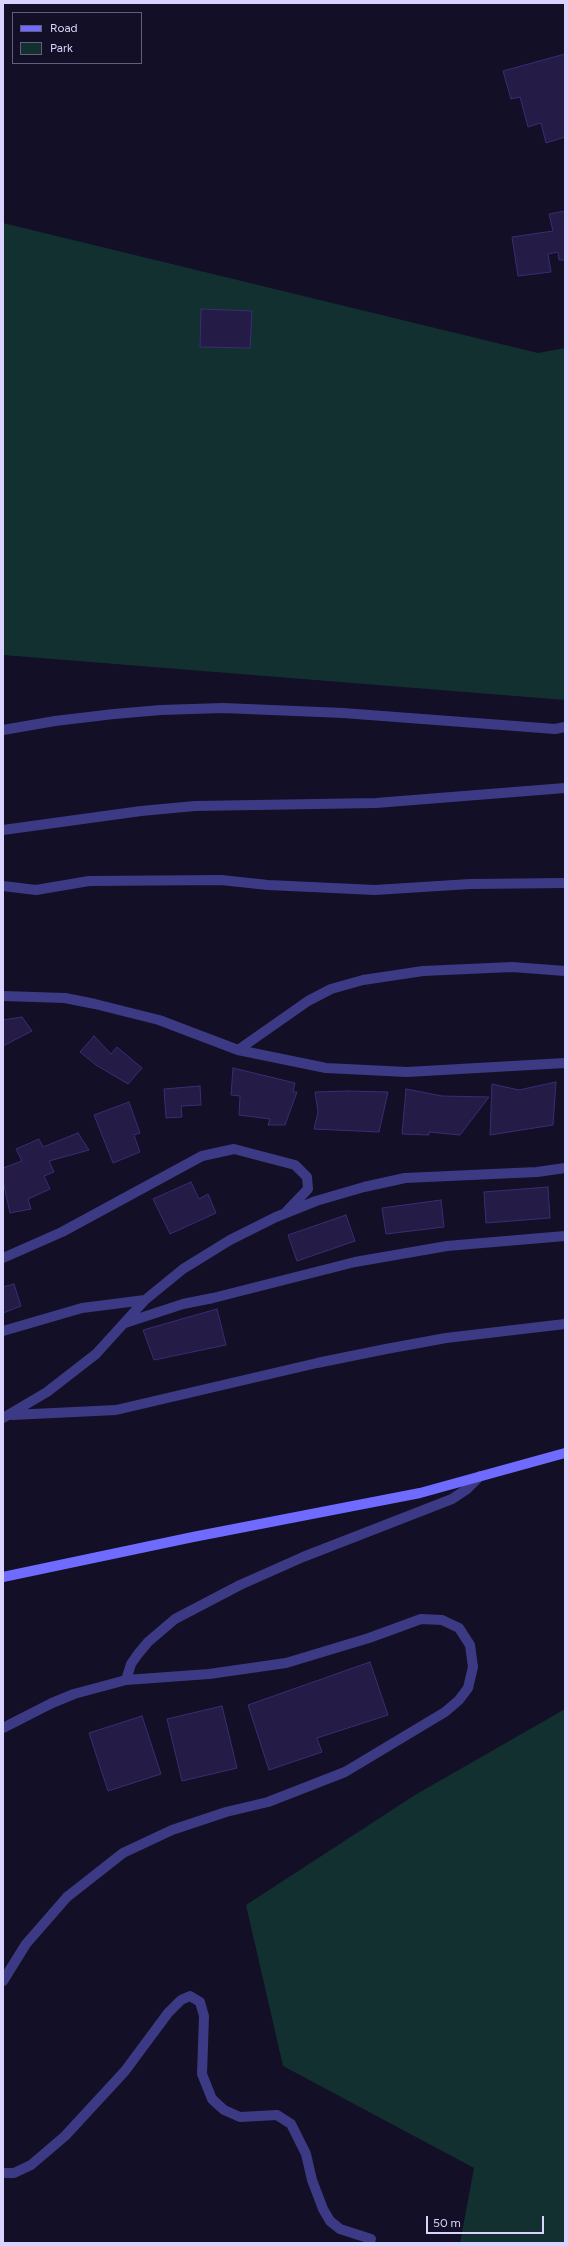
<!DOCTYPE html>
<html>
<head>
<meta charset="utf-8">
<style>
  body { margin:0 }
  #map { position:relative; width:568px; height:2246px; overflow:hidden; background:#130f26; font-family:Figtree,sans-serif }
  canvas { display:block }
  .frame { position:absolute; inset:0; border:4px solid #d9d4ff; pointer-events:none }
  .legend { position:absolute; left:12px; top:12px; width:130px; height:52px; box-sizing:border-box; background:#130f26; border:1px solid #625e7d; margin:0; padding:5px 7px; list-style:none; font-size:12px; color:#d9d4ff }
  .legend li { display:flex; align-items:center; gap:8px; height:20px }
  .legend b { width:20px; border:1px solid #625e7d }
  .scale { position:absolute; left:426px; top:2216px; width:118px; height:18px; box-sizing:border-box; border:2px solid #d9d4ff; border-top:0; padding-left:5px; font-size:12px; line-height:14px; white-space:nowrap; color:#d9d4ff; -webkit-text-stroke:3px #130f26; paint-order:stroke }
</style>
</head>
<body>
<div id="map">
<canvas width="568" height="2246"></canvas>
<div class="frame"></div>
<ul class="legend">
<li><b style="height:5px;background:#6f6bff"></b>Road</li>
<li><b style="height:11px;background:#12302f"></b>Park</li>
</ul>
<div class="scale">50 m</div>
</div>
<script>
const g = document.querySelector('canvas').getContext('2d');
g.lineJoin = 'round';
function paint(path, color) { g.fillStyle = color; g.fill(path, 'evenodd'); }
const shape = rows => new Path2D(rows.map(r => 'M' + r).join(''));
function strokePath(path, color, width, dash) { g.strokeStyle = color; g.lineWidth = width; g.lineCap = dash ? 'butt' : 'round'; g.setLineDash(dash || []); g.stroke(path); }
const green = shape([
  [3,223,538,353,565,348,565,700,3,655],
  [565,1709,565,2243,460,2243,474,2168,283,2066,246,1905,415,1795]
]);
const building = shape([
  [565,54,565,137,546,143,541,123,528,127,520,97,511,99,503,71,565,54],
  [565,211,565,260,559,260,558,252,548,254,551,272,518,276,512,237,553,231,549,214,565,211],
  [201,309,252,311,250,348,200,347,201,309],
  [22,1017,32,1031,3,1046,3,1020,22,1017],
  [94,1036,111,1054,117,1047,142,1068,128,1084,96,1065,80,1052,94,1036],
  [233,1068,295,1083,293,1092,297,1092,285,1125,268,1125,270,1119,239,1115,240,1096,231,1095,233,1068],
  [556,1082,553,1125,490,1135,492,1084,519,1090,556,1082],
  [200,1086,201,1105,181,1106,182,1117,166,1118,164,1089,200,1086],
  [406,1089,442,1096,489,1097,460,1135,429,1132,429,1135,402,1134,406,1089],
  [348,1091,388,1092,379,1132,314,1129,318,1112,315,1092,348,1091],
  [129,1102,140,1133,134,1135,140,1152,113,1163,94,1115,129,1102],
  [78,1133,89,1150,49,1161,54,1172,44,1176,50,1189,28,1199,31,1209,10,1213,3,1181,3,1168,22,1161,16,1149,39,1139,43,1147,78,1133],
  [191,1182,199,1199,208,1194,216,1213,170,1234,153,1199,191,1182],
  [548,1187,550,1218,486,1223,484,1192,548,1187],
  [441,1200,444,1227,386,1234,382,1208,441,1200],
  [346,1215,355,1241,297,1261,288,1235,346,1215],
  [14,1284,21,1306,3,1313,3,1287,14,1284],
  [217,1309,226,1345,154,1360,143,1330,217,1309],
  [370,1662,388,1715,317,1738,322,1752,269,1770,248,1705,370,1662],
  [222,1706,237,1768,182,1781,167,1719,222,1706],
  [142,1716,161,1774,108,1791,89,1733,142,1716]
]);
const street = shape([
  [3,730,55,721,114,714,161,710,223,708,343,713,555,729,565,727],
  [3,830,141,811,195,806,376,803,565,788],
  [3,886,36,890,89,881,221,880,268,885,375,890,470,884,565,883],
  [3,996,65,998,95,1004,159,1020,238,1050,326,1068,407,1072,565,1063],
  [238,1050,308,1001,331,989,363,980,423,971,512,967,565,971],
  [3,1258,62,1232,202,1156,234,1149,295,1165,307,1177,308,1189,286,1212],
  [125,1323,183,1304,213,1298,355,1262,447,1246,565,1236],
  [3,1331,82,1308,145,1300],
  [12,1415,116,1410,317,1363,386,1349,446,1338,565,1324],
  [3,1418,47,1392,96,1354,145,1300,183,1269,230,1240,276,1217,316,1201,364,1187,405,1178,537,1172,565,1168],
  [126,1680,131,1664,138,1654,148,1642,175,1619,240,1585,303,1557,452,1499,467,1489,480,1476],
  [3,1728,52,1703,74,1694,126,1680,209,1674,286,1663,369,1638,421,1619,442,1620,459,1628,470,1645,473,1667,468,1688,459,1700,445,1712,345,1772,268,1802,226,1812,172,1830,123,1853,67,1897,26,1944,3,1981],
  [3,2173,14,2173,31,2165,65,2136,125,2071,168,2013,181,2000,190,1996,200,2002,204,2016,202,2074,212,2099,224,2110,240,2117,277,2115,291,2124,306,2154,312,2180,323,2209,330,2221,340,2229,371,2239]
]);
const secondary = shape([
  [3,1577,193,1537,420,1493,565,1453]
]);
paint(green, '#12302f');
paint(building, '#241b47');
strokePath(building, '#3b2d73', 1);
strokePath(street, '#3d3a85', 10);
strokePath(secondary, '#6f6bff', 10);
</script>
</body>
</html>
